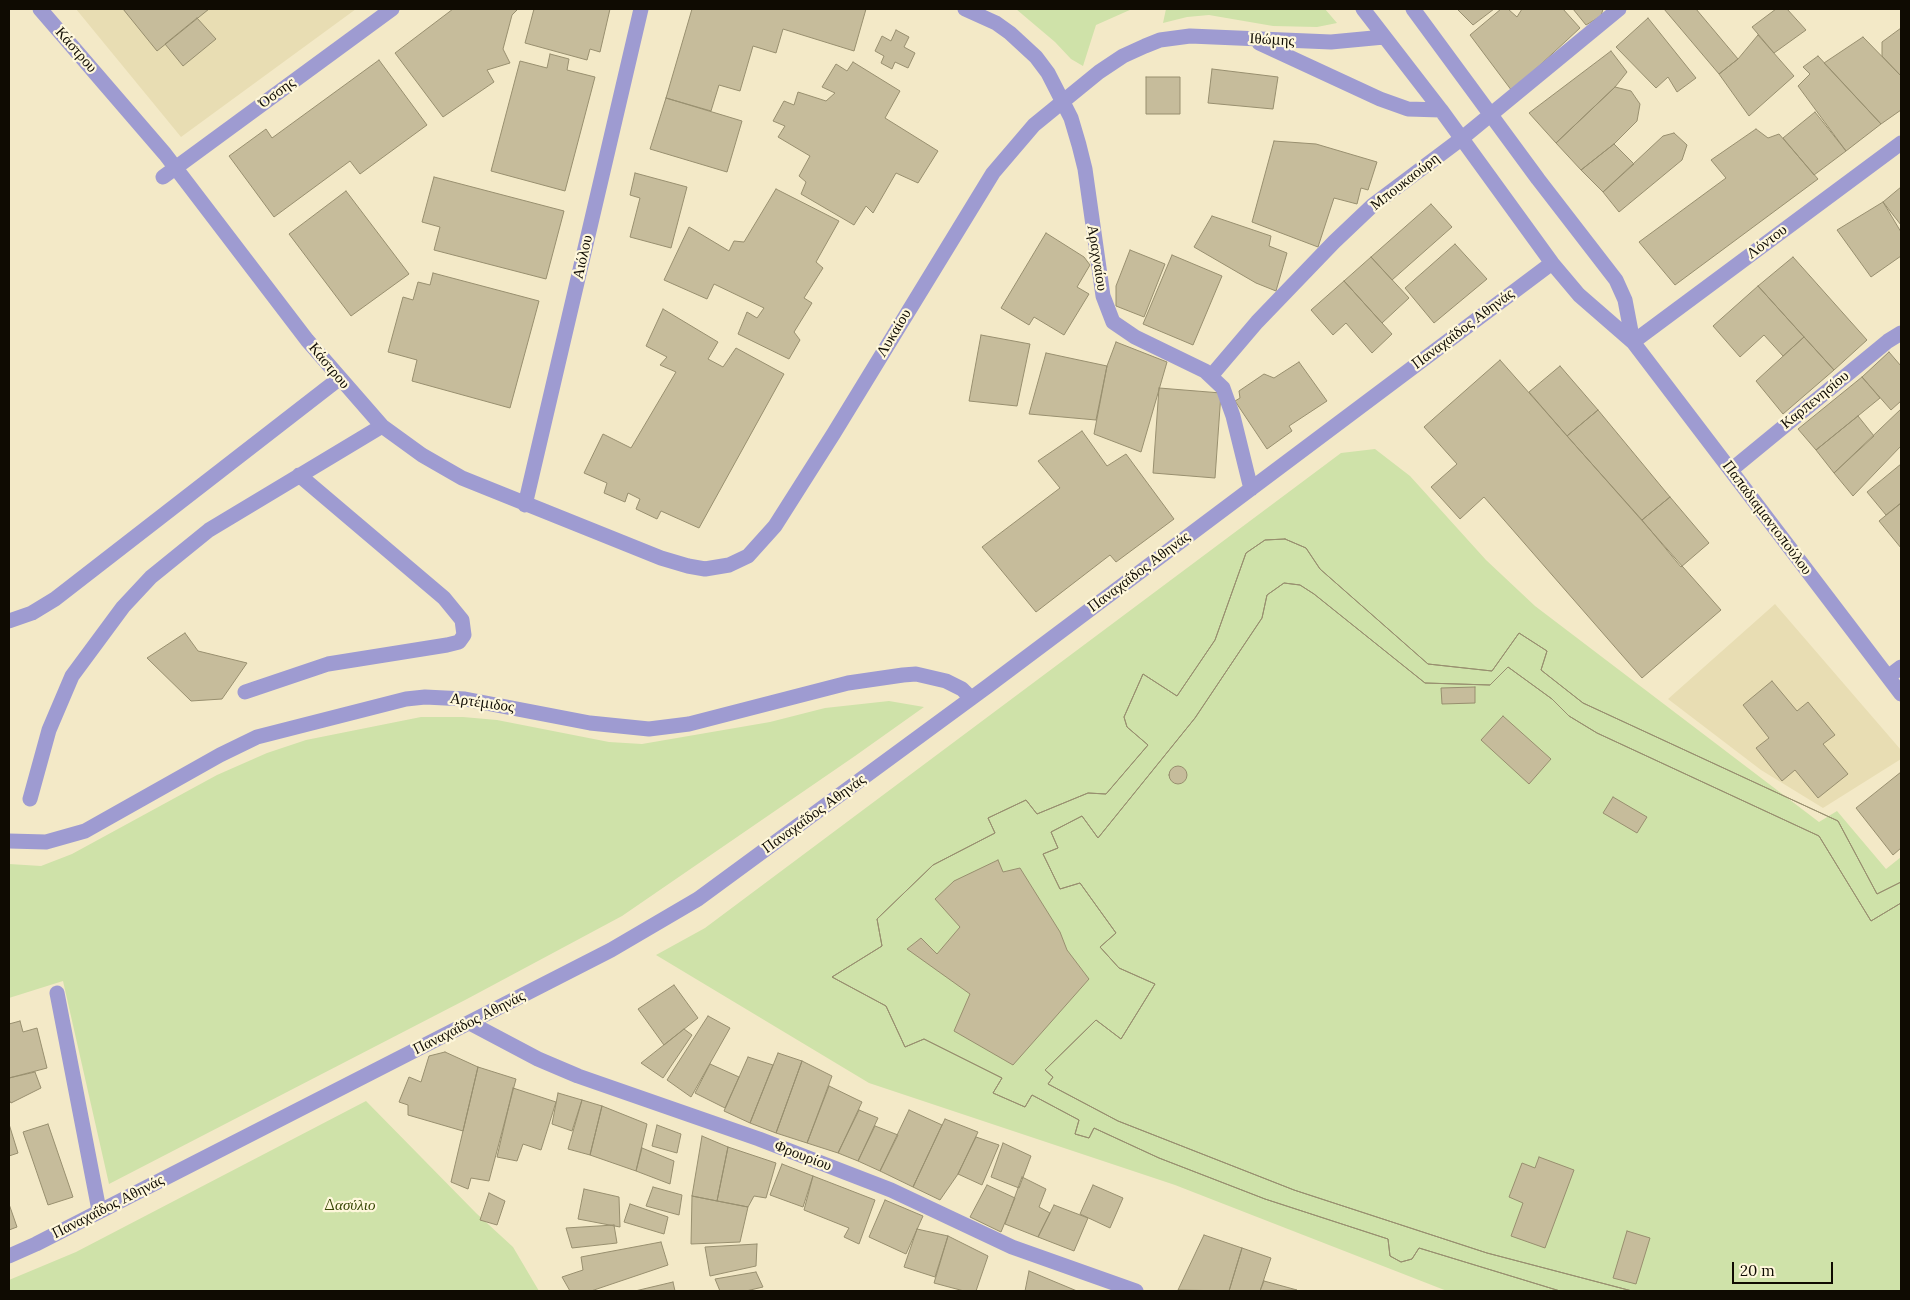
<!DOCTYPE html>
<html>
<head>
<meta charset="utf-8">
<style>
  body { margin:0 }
  #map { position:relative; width:1910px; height:1300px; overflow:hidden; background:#f3e9c7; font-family:Lora,serif }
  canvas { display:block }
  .frame { position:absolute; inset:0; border:10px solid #0f0b02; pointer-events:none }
  .scale { position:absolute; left:1732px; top:1262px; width:101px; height:22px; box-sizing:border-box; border:2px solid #0f0b02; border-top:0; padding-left:6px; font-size:15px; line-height:18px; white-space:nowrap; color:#0f0b02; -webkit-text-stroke:4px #fef7db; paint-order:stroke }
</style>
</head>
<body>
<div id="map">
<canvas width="1910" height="1300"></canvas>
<div class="frame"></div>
<div class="scale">20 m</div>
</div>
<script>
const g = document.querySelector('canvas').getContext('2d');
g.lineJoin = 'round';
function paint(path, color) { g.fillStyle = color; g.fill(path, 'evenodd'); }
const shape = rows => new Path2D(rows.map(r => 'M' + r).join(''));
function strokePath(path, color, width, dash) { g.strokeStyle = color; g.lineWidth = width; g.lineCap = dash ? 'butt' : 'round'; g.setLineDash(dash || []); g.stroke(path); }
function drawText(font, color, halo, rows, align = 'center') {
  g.font = font + ' Lora,serif'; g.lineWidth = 4.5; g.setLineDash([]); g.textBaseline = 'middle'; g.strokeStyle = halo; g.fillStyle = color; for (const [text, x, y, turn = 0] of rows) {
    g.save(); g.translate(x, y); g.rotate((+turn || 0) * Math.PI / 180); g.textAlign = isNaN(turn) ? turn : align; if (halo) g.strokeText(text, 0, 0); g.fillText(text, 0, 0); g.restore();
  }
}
const built = shape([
  [76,9,356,9,181,137],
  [1775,604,1901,750,1901,759,1823,808,1761,770,1668,699]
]);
const green = shape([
  [1016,9,1132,9,1096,25,1083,66,1071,59,1055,42],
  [1166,9,1325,9,1337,23,1317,27,1273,26,1209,15,1187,17,1163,23],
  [1375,449,1410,476,1486,560,1535,606,1819,822,1837,811,1886,869,1901,857,1901,1291,1447,1291,1175,1185,869,1083,656,955,705,928,1341,453],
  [889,701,924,707,855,756,622,916,467,999,109,1184,63,981,9,998,9,864,41,866,72,854,217,775,267,753,306,740,421,717,463,717,497,720,609,742,642,744,770,722,825,708],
  [366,1101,476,1213,513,1247,539,1291,9,1291,9,1280,76,1252]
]);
const building = shape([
  [123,9,209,9,157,51,123,9],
  [453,9,518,9,512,15,503,49,510,63,487,70,494,82,443,117,395,53,453,9],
  [534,9,610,9,600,52,590,49,587,60,525,43,534,9],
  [692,9,866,9,854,51,783,29,776,53,753,46,740,91,719,85,711,111,666,98,692,9],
  [1457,9,1494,9,1473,25,1457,9],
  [1501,9,1508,9,1517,17,1522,9,1563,9,1580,28,1512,91,1470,35,1501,9],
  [1573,9,1603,9,1601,16,1586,25,1573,9],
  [1664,9,1696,9,1738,59,1719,74,1664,9],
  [1776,9,1787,9,1806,30,1774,53,1752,27,1776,9],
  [197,18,216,39,183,66,165,44,197,18],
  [1648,18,1696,78,1677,92,1668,77,1656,88,1616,47,1648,18],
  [1901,28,1901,76,1882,56,1882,42,1901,28],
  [896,30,909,37,904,47,915,53,908,68,895,62,892,69,881,63,884,56,875,51,882,36,891,41,896,30],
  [1758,35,1794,76,1749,116,1719,74,1738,59,1758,35],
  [1863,37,1901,76,1901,110,1881,124,1824,63,1863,37],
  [1611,51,1627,72,1615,87,1556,143,1529,113,1611,51],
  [550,54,569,59,567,70,595,77,565,191,491,171,520,61,547,68,550,54],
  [1818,56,1881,124,1846,151,1798,86,1810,74,1803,67,1818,56],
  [379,60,427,125,360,174,350,161,274,217,229,156,266,129,272,138,379,60],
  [853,62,900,91,885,118,938,151,918,183,896,173,873,213,866,206,854,225,801,194,806,182,799,176,810,156,778,137,785,126,773,121,784,101,794,105,798,92,826,101,835,93,822,87,836,64,847,71,853,62],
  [1212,69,1278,77,1273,109,1208,103,1212,69],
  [1146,77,1180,77,1180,114,1146,114,1146,77],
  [1615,87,1631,91,1640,104,1637,121,1614,144,1581,170,1556,143,1615,87],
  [666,98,742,121,727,172,650,149,666,98],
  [1815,112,1846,151,1814,175,1783,138,1815,112],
  [1756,129,1768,138,1779,134,1818,179,1675,285,1639,242,1726,178,1711,160,1756,129],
  [1674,133,1687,145,1682,160,1619,212,1603,192,1663,136,1674,133],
  [1274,141,1316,144,1377,162,1368,190,1361,188,1357,204,1334,198,1318,247,1252,222,1274,141],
  [1614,144,1634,164,1603,192,1581,170,1614,144],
  [635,173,687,187,671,248,630,237,640,198,630,195,635,173],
  [434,177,564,211,546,279,434,250,440,227,422,222,434,177],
  [1901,187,1901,225,1883,202,1901,187],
  [776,189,839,221,816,262,823,268,804,298,812,303,794,332,800,340,789,359,738,334,747,312,757,318,764,308,714,284,707,299,664,280,689,227,729,251,734,241,744,242,776,189],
  [346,191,409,274,351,316,289,234,346,191],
  [1883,202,1901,232,1901,256,1871,277,1837,230,1883,202],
  [1431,204,1452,227,1392,280,1371,257,1431,204],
  [1212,216,1271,236,1269,246,1287,253,1276,291,1256,283,1194,247,1212,216],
  [1046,233,1084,257,1090,265,1077,287,1089,294,1064,335,1034,317,1029,325,1001,308,1046,233],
  [1455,244,1487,279,1434,323,1405,288,1455,244],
  [1130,250,1165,264,1144,317,1116,306,1116,286,1130,250],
  [1172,255,1222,276,1193,345,1143,324,1172,255],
  [1371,257,1409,298,1382,323,1344,281,1371,257],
  [1793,257,1867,340,1834,370,1758,286,1793,257],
  [433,273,539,301,510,408,412,381,417,360,388,352,403,297,413,300,418,282,430,285,433,273],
  [1344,281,1392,334,1372,353,1346,323,1333,335,1311,310,1344,281],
  [1758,286,1804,337,1783,356,1764,335,1740,357,1713,326,1758,286],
  [663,309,718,342,708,359,723,367,736,348,784,374,699,528,661,511,657,519,636,509,640,499,628,493,625,502,604,493,607,483,584,473,603,434,631,448,676,372,660,365,667,357,646,346,663,309],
  [981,335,1030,344,1017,406,969,401,981,335],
  [1804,337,1834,370,1783,414,1756,381,1804,337],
  [1116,342,1167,362,1141,452,1094,434,1107,366,1116,342],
  [1889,352,1901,366,1901,401,1891,410,1862,377,1889,352],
  [1046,353,1107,366,1096,420,1029,414,1046,353],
  [1500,360,1721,610,1642,678,1484,497,1460,519,1431,487,1457,464,1424,427,1500,360],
  [1299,362,1327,401,1289,426,1292,431,1267,449,1235,401,1240,398,1239,391,1264,374,1274,378,1299,362],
  [1560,366,1598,410,1567,436,1529,392,1560,366],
  [1862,377,1880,398,1816,450,1798,429,1862,377],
  [1159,388,1221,393,1215,478,1153,473,1159,388],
  [1901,409,1901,446,1853,496,1834,473,1901,409],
  [1598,410,1670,497,1642,520,1567,436,1598,410],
  [1858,416,1874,436,1834,473,1816,450,1858,416],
  [1082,431,1107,466,1126,454,1174,519,1116,562,1110,555,1036,612,982,547,1060,488,1038,461,1082,431],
  [1901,464,1901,503,1886,515,1867,492,1901,464],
  [1670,497,1709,543,1681,567,1642,520,1670,497],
  [1901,503,1901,548,1879,521,1901,503],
  [1285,539,1306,548,1320,569,1428,664,1492,671,1519,633,1547,651,1541,670,1583,703,1838,821,1877,894,1901,882,1901,903,1871,921,1819,836,1597,733,1569,716,1552,699,1508,667,1490,685,1425,683,1314,594,1300,585,1284,583,1267,595,1262,618,1195,718,1098,838,1082,816,1051,832,1058,848,1043,854,1060,889,1080,883,1116,933,1100,947,1119,968,1155,984,1121,1039,1096,1020,1045,1070,1053,1077,1048,1084,1118,1121,1294,1190,1487,1253,1632,1291,1560,1291,1419,1248,1412,1259,1401,1262,1390,1256,1388,1239,1265,1199,1159,1158,1094,1128,1089,1138,1075,1134,1079,1120,1032,1095,1025,1107,993,1093,1002,1078,924,1039,905,1047,886,1006,832,977,882,946,877,919,933,865,995,833,988,818,1026,800,1037,814,1088,793,1106,794,1148,745,1127,727,1124,717,1143,674,1177,696,1215,640,1246,553,1265,540,1285,539],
  [998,860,1003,872,1020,868,1060,932,1067,950,1089,979,1013,1065,954,1031,970,994,907,949,921,938,937,954,960,927,935,899,954,881,998,860],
  [1285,539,1306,548,1320,569,1428,664,1492,671,1519,633,1547,651,1541,670,1583,703,1838,821,1877,894,1901,882,1901,903,1871,921,1819,836,1597,733,1569,716,1552,699,1508,667,1490,685,1425,683,1314,594,1300,585,1284,583,1267,595,1262,618,1195,718,1098,838,1082,816,1051,832,1058,848,1043,854,1060,889,1080,883,1116,933,1100,947,1119,968,1155,984,1121,1039,1096,1020,1045,1070,1053,1077,1048,1084,1118,1121,1294,1190,1487,1253,1632,1291,1560,1291,1419,1248,1412,1259,1401,1262,1390,1256,1388,1239,1265,1199,1159,1158,1094,1128,1089,1138,1075,1134,1079,1120,1032,1095,1025,1107,993,1093,1002,1078,924,1039,905,1047,886,1006,832,977,882,946,877,919,933,865,995,833,988,818,1026,800,1037,814,1088,793,1106,794,1148,745,1127,727,1124,717,1143,674,1177,696,1215,640,1246,553,1265,540,1285,539],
  [185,633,198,651,247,663,222,699,191,701,147,658,185,633],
  [1772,681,1797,711,1808,702,1835,735,1823,744,1848,774,1818,798,1795,770,1782,781,1756,748,1769,738,1743,705,1772,681],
  [1475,687,1475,703,1442,704,1441,688,1475,687],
  [1503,716,1551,759,1529,784,1481,740,1503,716],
  '1169 775a9 9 0 1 1 18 0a9 9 0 1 1-18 0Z',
  [1901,772,1901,848,1893,855,1856,808,1901,772],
  [1613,797,1647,817,1637,833,1603,813,1613,797],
  [674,985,698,1018,664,1045,638,1009,674,985],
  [708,1016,730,1028,691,1097,667,1080,708,1016],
  [20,1021,23,1032,37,1028,47,1068,9,1078,9,1024,20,1021],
  [684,1029,692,1035,663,1078,641,1063,684,1029],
  [445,1052,478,1067,463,1131,408,1115,408,1105,399,1102,409,1077,421,1082,429,1056,445,1052],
  [778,1053,802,1061,776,1133,750,1123,778,1053],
  [748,1057,773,1065,750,1123,724,1111,748,1057],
  [802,1061,832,1076,807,1143,776,1133,802,1061],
  [710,1064,739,1077,725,1108,695,1093,710,1064],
  [478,1067,516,1079,489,1181,471,1178,468,1189,451,1182,478,1067],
  [35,1072,41,1088,11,1103,9,1100,9,1078,35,1072],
  [829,1086,862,1102,838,1153,807,1143,829,1086],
  [513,1088,556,1102,541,1150,523,1144,517,1161,497,1157,513,1088],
  [558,1093,582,1100,572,1131,552,1124,558,1093],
  [582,1100,602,1106,590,1155,568,1149,582,1100],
  [602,1106,647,1124,636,1171,590,1155,602,1106],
  [859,1110,878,1118,858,1161,838,1153,859,1110],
  [909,1110,942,1125,913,1187,880,1171,909,1110],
  [945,1119,978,1132,958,1174,940,1200,913,1187,945,1119],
  [9,1124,18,1153,9,1156,9,1124],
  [48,1124,73,1197,48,1205,23,1132,48,1124],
  [657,1125,681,1134,677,1153,652,1146,657,1125],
  [875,1126,898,1135,880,1171,858,1161,875,1126],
  [702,1136,728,1147,717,1201,692,1196,702,1136],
  [976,1137,999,1145,982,1185,958,1174,976,1137],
  [1003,1143,1031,1156,1019,1188,991,1177,1003,1143],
  [728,1147,776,1163,766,1198,754,1196,748,1207,717,1201,728,1147],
  [642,1148,674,1161,670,1184,636,1171,642,1148],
  [1539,1157,1574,1170,1545,1248,1511,1236,1523,1203,1509,1197,1522,1163,1535,1168,1539,1157],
  [782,1164,813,1176,803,1207,770,1195,782,1164],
  [813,1176,875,1200,859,1244,844,1237,849,1228,804,1210,813,1176],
  [1022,1177,1046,1189,1039,1207,1050,1213,1038,1237,1005,1224,1022,1177],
  [987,1185,1015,1198,1001,1232,970,1217,987,1185],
  [1093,1185,1123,1198,1110,1228,1080,1214,1093,1185],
  [653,1187,682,1195,679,1215,646,1206,653,1187],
  [584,1189,619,1197,620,1227,578,1219,584,1189],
  [489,1193,505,1201,497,1225,480,1220,489,1193],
  [692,1196,748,1207,740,1242,691,1244,692,1196],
  [885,1200,923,1216,906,1254,869,1237,885,1200],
  [9,1204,17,1227,9,1230,9,1204],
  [630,1204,668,1217,664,1234,624,1222,630,1204],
  [1054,1205,1088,1218,1074,1251,1038,1237,1054,1205],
  [614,1225,617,1243,572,1248,566,1228,614,1225],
  [917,1229,948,1236,935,1277,904,1267,917,1229],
  [1627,1231,1650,1238,1636,1284,1613,1278,1627,1231],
  [1204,1235,1242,1248,1229,1291,1178,1290,1204,1235],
  [948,1236,988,1256,976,1291,964,1291,934,1283,948,1236],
  [661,1242,668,1265,591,1291,570,1291,562,1277,583,1270,581,1257,661,1242],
  [757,1244,756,1266,710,1276,705,1247,757,1244],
  [1242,1248,1271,1258,1260,1291,1229,1291,1242,1248],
  [1029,1271,1077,1291,1025,1291,1029,1271],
  [756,1272,763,1287,746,1291,720,1291,715,1279,756,1272],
  [1264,1281,1297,1290,1260,1291,1264,1281],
  [673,1282,675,1291,635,1291,673,1282]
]);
const minor = shape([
  [40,9,165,154,307,340,382,426,422,455,462,478,661,558,688,566,705,569,729,565,748,556,775,526,834,433,993,173,1034,125,1099,72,1123,56,1145,46,1160,40,1190,36,1331,42,1384,37],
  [965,9,996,23,1010,33,1036,57,1048,73,1071,118,1079,145,1085,169,1103,296,1113,322,1135,337,1205,371,1223,388,1233,416,1251,489],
  [1363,9,1441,110,1552,263,1579,295,1633,342,1901,694],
  [1413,9,1538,179,1616,280,1625,300,1633,342],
  [1259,43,1380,99,1408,109,1441,110],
  [163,177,392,9],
  [1633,342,1901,143],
  [1211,376,1257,322,1334,242,1373,205,1461,139,1619,9],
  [1731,470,1888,341,1901,333],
  [525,505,641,9],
  [9,621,32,613,55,599,340,378],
  [1888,677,1901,667],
  [245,692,328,664,447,645,459,642,464,635,462,620,444,598,299,475],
  [30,799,49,730,72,676,123,607,151,577,209,530,382,426],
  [9,841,46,842,85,831,220,755,257,737,406,699,425,697,465,699,590,723,649,729,689,724,848,683,903,675,916,674,946,681,962,689,971,698],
  [57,993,99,1210],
  [470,1023,538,1059,578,1076,759,1139,891,1190,1012,1247,1136,1291],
  [9,1256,36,1244,611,950,698,899,988,686,1552,263]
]);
const streetNames = [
  ["Ιθώμης",1272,40,3],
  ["Κάστρου",76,50,49],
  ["Όσσης",277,93,-36],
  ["Μπουκαούρη",1405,182,-38],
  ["Λόντου",1767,242,-37],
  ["Αιόλου",583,257,-77],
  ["Αραχναίου",1097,258,81],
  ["Παναχαΐδος Αθηνάς",1463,329,-37],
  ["Λυκαίου",894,333,-59],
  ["Κάστρου",329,366,50],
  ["Καρπενησίου",1815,400,-39],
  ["Παπαδιαμαντοπούλου",1767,518,53],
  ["Παναχαΐδος Αθηνάς",1139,572,-37],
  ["Αρτέμιδος",482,703,8],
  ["Παναχαΐδος Αθηνάς",814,814,-36],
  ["Παναχαΐδος Αθηνάς",469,1023,-27],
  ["Φρουρίου",803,1156,21],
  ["Παναχαΐδος Αθηνάς",108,1207,-27]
];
const parkNames = [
  ["Δασύλιο",350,1206]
];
paint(built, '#e8ddb3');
paint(green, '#cfe2a9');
paint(building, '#c6bc9b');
strokePath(building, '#988f6f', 1);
strokePath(minor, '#9e9bd1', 15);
drawText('15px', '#0f0b02', '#fef7db', streetNames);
drawText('italic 15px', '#344301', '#fef7db', parkNames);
</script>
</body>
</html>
